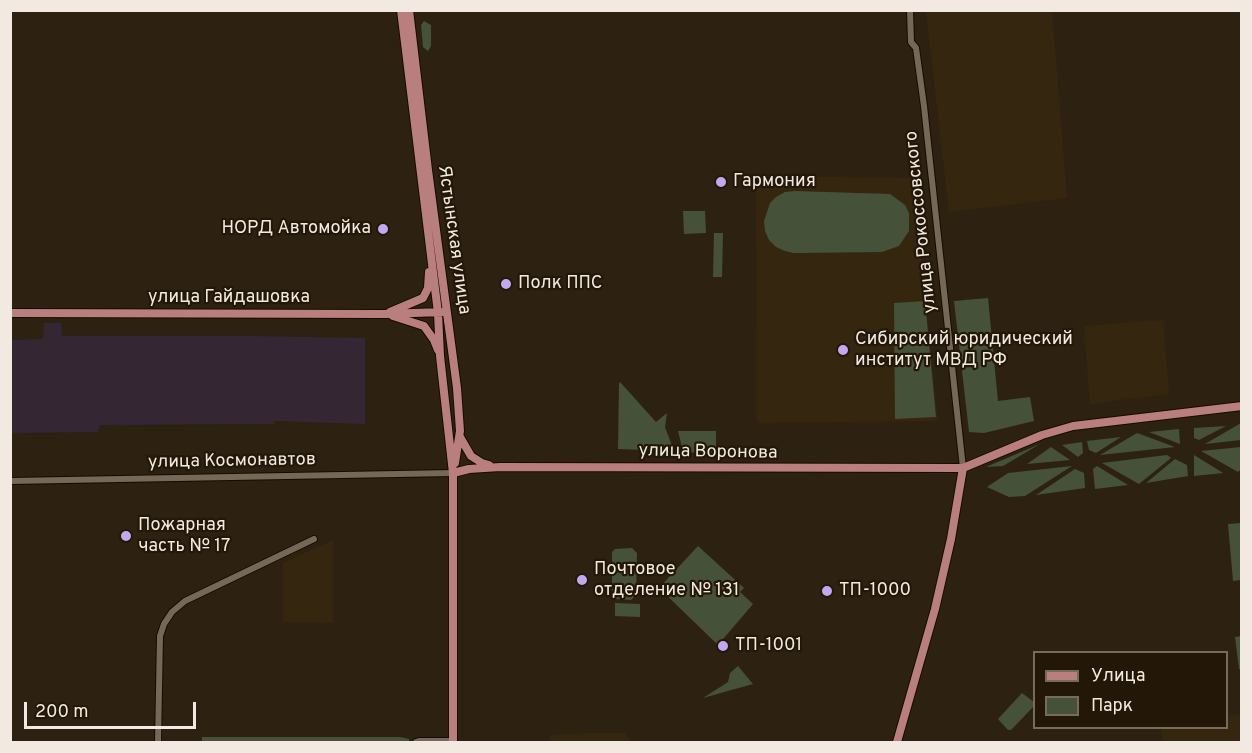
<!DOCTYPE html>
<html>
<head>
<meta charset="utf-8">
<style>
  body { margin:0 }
  #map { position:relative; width:1252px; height:753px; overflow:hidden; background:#2d2212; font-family:Overpass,sans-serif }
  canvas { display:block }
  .frame { position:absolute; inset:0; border:12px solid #f2eae0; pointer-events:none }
  .legend { position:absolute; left:1033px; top:651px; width:195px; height:78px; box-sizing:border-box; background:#231808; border:2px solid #766c5e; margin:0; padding:8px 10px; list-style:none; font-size:18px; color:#f2eae0 }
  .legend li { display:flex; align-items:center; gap:12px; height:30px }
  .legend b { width:30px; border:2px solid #766c5e }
  .scale { position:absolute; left:24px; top:702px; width:172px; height:27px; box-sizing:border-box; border:3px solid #f2eae0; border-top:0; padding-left:8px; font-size:18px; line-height:21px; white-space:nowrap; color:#f2eae0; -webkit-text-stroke:4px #231808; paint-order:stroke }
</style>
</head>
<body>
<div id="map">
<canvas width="1252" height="753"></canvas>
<div class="frame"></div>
<ul class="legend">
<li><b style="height:8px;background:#b97f7f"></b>Улица</li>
<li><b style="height:16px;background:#46513a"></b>Парк</li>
</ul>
<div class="scale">200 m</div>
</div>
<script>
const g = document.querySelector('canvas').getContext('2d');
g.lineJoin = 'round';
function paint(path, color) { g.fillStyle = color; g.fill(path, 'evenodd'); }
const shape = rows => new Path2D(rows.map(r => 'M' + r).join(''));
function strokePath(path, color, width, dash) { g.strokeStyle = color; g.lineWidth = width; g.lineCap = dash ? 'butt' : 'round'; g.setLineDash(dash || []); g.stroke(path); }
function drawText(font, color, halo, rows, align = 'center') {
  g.font = font + ' Overpass,sans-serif'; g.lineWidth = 4.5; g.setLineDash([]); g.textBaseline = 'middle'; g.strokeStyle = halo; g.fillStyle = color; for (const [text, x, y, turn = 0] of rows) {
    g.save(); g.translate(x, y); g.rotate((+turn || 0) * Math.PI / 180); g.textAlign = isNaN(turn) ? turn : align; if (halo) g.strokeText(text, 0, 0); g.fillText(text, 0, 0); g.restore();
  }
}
const commercial = shape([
  [44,323,61,323,62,336,251,336,365,338,365,424,274,421,274,424,100,425,98,432,11,433,11,340,43,339]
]);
const built = shape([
  [926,11,1052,11,1067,198,949,212],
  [756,176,913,178,938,421,757,423],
  [1163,320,1169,394,1090,404,1084,326],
  [333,540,333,623,283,622,283,563],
  [1241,714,1241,742,1162,742,1161,728,1226,728,1227,716],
  [588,733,625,733,631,742,550,742,550,735]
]);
const green = shape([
  [424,21,431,25,431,46,428,51,423,47,421,25],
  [795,191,890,194,905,205,909,213,909,231,899,246,882,252,794,253,785,251,776,247,769,240,765,231,764,221,770,203,776,197,785,192],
  [683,211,705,211,706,233,684,234],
  [714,233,723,233,722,277,713,277],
  [988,298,998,401,1030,397,1034,421,984,433,969,432,954,301],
  [925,301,936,417,895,419,894,303],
  [620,382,656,422,667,413,665,427,674,451,618,449,619,384],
  [1241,423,1241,440,1205,444],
  [1226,426,1199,440,1194,438,1194,428],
  [1179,429,1180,444,1149,432],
  [678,431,716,431,716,453,683,452],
  [1137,433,1175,447,1100,455],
  [1121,437,1096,453,1089,450,1087,441],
  [1082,442,1083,453,1078,457,1062,445],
  [1040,444,1003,466,986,467],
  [1051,447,1070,460,1027,464],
  [1241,447,1241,469,1238,472,1201,451],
  [1167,455,1171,458,1139,484,1102,463],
  [1194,455,1223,473,1194,476],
  [1175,459,1187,465,1188,476,1146,483],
  [1072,466,1025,496,1009,497,987,487,1008,473],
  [1097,466,1128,485,1095,489,1093,469],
  [1075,469,1084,473,1085,488,1036,495],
  [1241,523,1241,580,1233,581,1228,524],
  [698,546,744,588,740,592,753,604,718,645,659,588],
  [632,548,637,553,636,595,631,600,615,599,612,595,612,552,615,549],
  [615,603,640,604,640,617,615,616],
  [1241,636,1241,669,1239,669,1235,637],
  [738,666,753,684,703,698,728,682,730,673],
  [1022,693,1034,702,1034,706,1011,730,1008,730,998,719],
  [202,737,400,737,409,739,409,742,202,742]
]);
const minor = shape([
  [910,10,911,42,916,48,924,106,963,468],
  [10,481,453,473],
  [158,742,160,636,164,624,172,612,185,601,314,539],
  [416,742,419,741,453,741]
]);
const major = shape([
  [401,10,438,313,440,356,453,473,453,742],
  [409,10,428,170,457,388,460,431,455,463],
  [390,312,423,298,428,288,429,272],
  [10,313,383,314,443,312],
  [393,316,424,326,434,340,438,350],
  [460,437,471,456,482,463,489,465],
  [453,473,469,469,500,467,963,468,1042,435,1073,426,1242,406],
  [897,742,935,609,951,539,963,468]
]);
const markers = [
  [721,182,6,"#c4a7f1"],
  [383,229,6,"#c4a7f1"],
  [506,284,6,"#c4a7f1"],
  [843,350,6,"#c4a7f1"],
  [126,536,6,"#c4a7f1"],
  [582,580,6,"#c4a7f1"],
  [827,591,6,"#c4a7f1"],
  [723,646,6,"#c4a7f1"]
];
const poiNames = [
  ["Гармония",733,182],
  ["НОРД Автомойка",371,229,"right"],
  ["Полк ППС",518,284],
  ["Сибирский юридический",855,340],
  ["институт МВД РФ",855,361],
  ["Пожарная",138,526],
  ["часть № 17",138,547],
  ["Почтовое",594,570],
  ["отделение № 131",594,591],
  ["ТП-1000",839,591],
  ["ТП-1001",735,646]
];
const streetNames = [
  ["улица Рокоссовского",922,222,-96],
  ["Ястынская улица",453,240,82],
  ["улица Гайдашовка",229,298],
  ["улица Воронова",708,453,1],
  ["улица Космонавтов",232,462,-1]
];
paint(commercial, '#342632');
paint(built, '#35260f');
paint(green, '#46513a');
strokePath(minor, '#150b00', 8);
strokePath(major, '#150b00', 10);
strokePath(minor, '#756856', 6);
strokePath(major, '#b97f7f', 8);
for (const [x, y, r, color] of markers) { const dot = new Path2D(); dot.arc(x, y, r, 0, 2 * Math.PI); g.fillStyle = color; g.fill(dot); strokePath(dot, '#231808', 2); }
drawText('18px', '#f2eae0', '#231808', poiNames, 'left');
drawText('18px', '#f2eae0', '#231808', streetNames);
</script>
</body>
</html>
